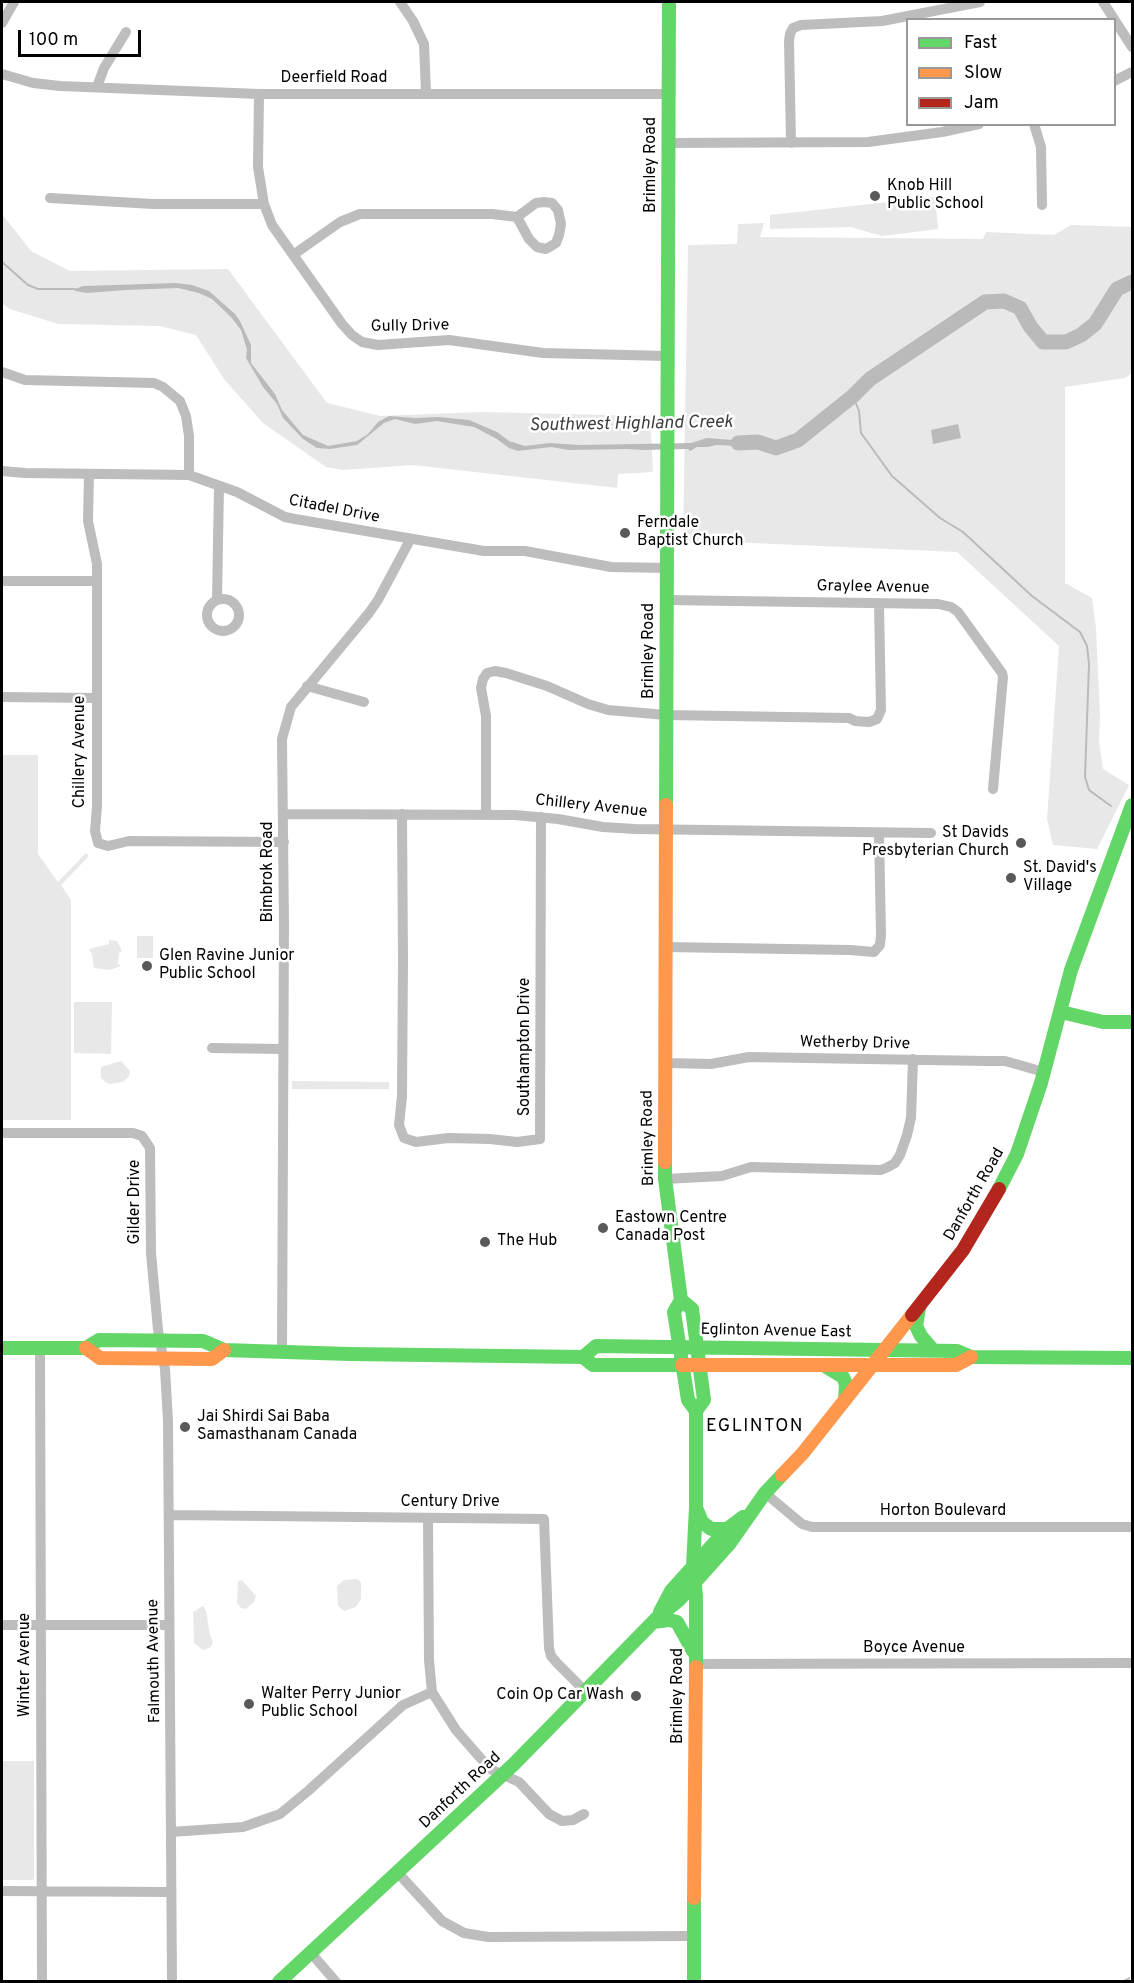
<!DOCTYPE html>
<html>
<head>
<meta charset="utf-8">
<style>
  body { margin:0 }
  #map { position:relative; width:1134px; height:1983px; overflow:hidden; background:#fff; font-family:Overpass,sans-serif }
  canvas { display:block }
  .frame { position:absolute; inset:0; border:3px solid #000; pointer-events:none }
  .legend { position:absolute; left:906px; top:18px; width:210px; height:108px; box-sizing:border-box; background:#fff; border:2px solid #999; margin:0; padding:8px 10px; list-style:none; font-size:18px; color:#000 }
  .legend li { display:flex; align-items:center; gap:12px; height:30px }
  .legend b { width:30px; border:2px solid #999 }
  .scale { position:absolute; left:18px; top:30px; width:123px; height:27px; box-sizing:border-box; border:3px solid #000; border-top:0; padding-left:8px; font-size:18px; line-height:21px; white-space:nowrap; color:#000; -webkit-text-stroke:4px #fff; paint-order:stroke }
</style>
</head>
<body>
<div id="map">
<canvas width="1134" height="1983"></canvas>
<div class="frame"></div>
<ul class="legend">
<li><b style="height:8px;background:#63d668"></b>Fast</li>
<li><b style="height:8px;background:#ff974d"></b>Slow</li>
<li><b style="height:8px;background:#b3261e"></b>Jam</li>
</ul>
<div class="scale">100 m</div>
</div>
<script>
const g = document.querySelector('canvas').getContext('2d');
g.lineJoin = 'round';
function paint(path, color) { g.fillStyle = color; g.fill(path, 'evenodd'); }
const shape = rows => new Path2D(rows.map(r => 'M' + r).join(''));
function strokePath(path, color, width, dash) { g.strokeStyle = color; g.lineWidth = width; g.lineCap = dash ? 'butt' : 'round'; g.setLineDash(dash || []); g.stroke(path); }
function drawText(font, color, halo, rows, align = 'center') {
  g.font = font + ' Overpass,sans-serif'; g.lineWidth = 5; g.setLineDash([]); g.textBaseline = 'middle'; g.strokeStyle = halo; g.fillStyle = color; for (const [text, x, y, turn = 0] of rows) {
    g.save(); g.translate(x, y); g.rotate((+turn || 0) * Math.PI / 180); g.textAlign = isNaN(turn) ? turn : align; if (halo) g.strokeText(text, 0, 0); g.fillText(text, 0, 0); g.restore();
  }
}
const green = shape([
  [935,197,938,229,882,236,851,227,770,229,770,215],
  [2,214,31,251,70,271,228,269,327,403,380,416,481,412,650,416,653,472,618,474,617,488,413,465,343,470,326,467,263,423,224,379,196,335,160,326,58,324,10,309,2,303],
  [764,223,760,237,983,239,986,232,1054,235,1071,225,1132,227,1132,373,1125,378,1065,387,1065,583,1092,598,1096,628,1100,717,1099,741,1103,769,1129,785,1097,849,1053,845,1047,819,1059,646,957,552,683,540,688,245,737,244,738,224],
  [2,755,38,755,38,854,58,882,86,853,89,856,61,885,71,900,71,1120,2,1120],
  [137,936,153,936,153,958,137,958],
  [109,940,117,941,122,951,119,953,118,963,121,966,110,970,94,968,92,954,89,949,109,944],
  [74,1002,112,1002,111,1054,74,1053],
  [121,1061,130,1071,129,1076,123,1082,110,1084,105,1082,101,1078,101,1067],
  [292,1081,389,1082,389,1089,292,1089],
  [357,1579,361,1582,361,1599,356,1607,344,1611,338,1606,337,1586,344,1580],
  [242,1580,256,1596,254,1602,246,1609,241,1608,237,1603,238,1581],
  [203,1606,206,1611,210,1635,213,1642,211,1647,203,1650,194,1643,193,1612],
  [2,1761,34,1761,34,1877,33,1880,2,1880]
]);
const water = shape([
  [176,283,192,285,209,291,235,314,240,321,251,345,251,363,275,394,282,410,303,435,328,446,357,441,368,434,378,422,389,416,415,418,438,417,469,420,497,432,509,441,525,446,550,443,580,445,691,443,707,438,758,442,738,446,717,445,707,447,697,447,690,451,688,449,643,450,626,449,569,450,551,447,518,451,509,448,497,439,474,427,437,421,415,424,395,419,384,423,357,445,330,449,317,448,303,439,283,418,277,404,263,387,246,358,247,350,241,330,231,317,212,299,199,293,178,288,126,290,87,293,75,291,75,289,83,286],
  [958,424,961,438,933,444,931,430]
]);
const stream = shape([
  [2,262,28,285,38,289,75,289],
  [853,396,859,411,861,433,892,476,940,518,963,532,1032,596,1080,632,1087,646,1089,664,1085,777,1089,790,1111,806]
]);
const river = shape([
  [738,443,758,442,776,448,798,440,853,396,870,379,985,302,1004,301,1020,308,1030,326,1043,342,1066,342,1081,335,1095,324,1117,289,1132,282]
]);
const street = shape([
  [400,2,413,21,424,44,426,93],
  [1103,2,1132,47],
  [2,23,14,2],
  [2,74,33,83,60,86,259,94,669,94],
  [1114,81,1132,72],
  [97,87,104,68,126,32],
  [259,94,258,167,264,204,272,225,342,324,352,335,362,342,378,345,449,340,543,353,667,356],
  [1034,124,1041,147,1042,205],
  [668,143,868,142,942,132,979,124],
  [791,143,789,41,790,34,793,28,801,25,882,21,980,2],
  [50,198,153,204,264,204],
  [293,255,340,222,360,214,492,214,517,217,536,203,544,202,552,203,558,210,561,224,559,235,556,243,546,249,537,247,529,239,517,217],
  [2,372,25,380,154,383,163,387,180,401,186,416,189,436,189,475],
  [2,471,25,473,189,475,237,492,285,517,295,519,484,551,525,551,611,567,667,568],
  [89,474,88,521,97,564,97,806,95,831,98,843,108,846,129,841,284,842],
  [2,581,96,581],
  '207 615a16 16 0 1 1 32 0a16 16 0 1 1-32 0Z',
  [217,600,219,486],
  [666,600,938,604,951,607,958,612,1002,673,1003,677,993,789],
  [307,686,364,702],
  [2,697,97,698],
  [283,814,515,815,558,819,603,827,635,829,931,833],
  [402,814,403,961,402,1096,399,1125,404,1138,416,1142,448,1138,490,1139,517,1142,540,1139,541,817],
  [486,814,486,716,481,688,483,679,487,673,495,671,506,673,547,686,588,704,608,710,666,715,849,718,855,721,869,722,877,719,881,710,879,604],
  [665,947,850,950,874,952,880,945,881,935,879,833],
  [212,1048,283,1049],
  [665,1063,711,1064,749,1057,985,1061,1005,1061,1044,1072],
  [2,1133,133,1133,142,1136,150,1148,151,1253,158,1330,165,1369,168,1421,172,1982],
  [665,1179,722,1176,751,1167,881,1170,888,1167,895,1163,900,1155,907,1135,911,1118,913,1059],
  [40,1348,42,1982],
  [282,1352,284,926,282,739,291,707,369,613,378,600,410,540],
  [765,1493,802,1524,812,1527,1132,1527],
  [169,1515,544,1519,549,1648,551,1656,557,1663,585,1691],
  [428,1519,429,1660,432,1692,456,1730,490,1769,519,1782,549,1814,562,1821,573,1820,584,1814],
  [2,1625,169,1625],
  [695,1664,1132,1663],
  [171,1832,243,1827,280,1814,308,1791,403,1705,432,1692],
  [398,1873,442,1921,464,1933,488,1937,694,1936],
  [2,1891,171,1892],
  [311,1953,336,1982]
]);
const fast = shape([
  [666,805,669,2],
  [1061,1012,1103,1022,1132,1022],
  [665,1162,665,1179,681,1300,674,1312,688,1400,696,1411,696,1507,693,1566,696,1596,696,1667],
  [999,1189,1017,1154,1041,1083,1071,970,1132,805],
  [681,1300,692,1309,704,1400,696,1411],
  [919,1308,916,1326,921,1336,933,1350],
  [2,1348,86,1348,99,1340,203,1341,224,1350,349,1354,583,1357,593,1365,682,1365],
  [583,1357,596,1346,957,1351,971,1357,1132,1358],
  [825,1366,843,1377,846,1384,845,1400],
  [697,1510,702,1522,711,1529,727,1529],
  [660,1612,671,1591,727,1529,743,1517],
  [653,1622,669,1620,677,1622,693,1651],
  [279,1982,514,1764,658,1617,679,1600,730,1543,765,1493,782,1475],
  [694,1982,694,1898]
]);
const slow = shape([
  [665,1162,666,805],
  [86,1348,100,1358,212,1359,224,1350],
  [682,1365,956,1365,971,1357],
  [782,1475,803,1453,912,1315],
  [694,1898,696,1667]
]);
const jam = shape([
  [912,1315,963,1250,999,1189]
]);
const rail = shape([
  [1122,1982,1132,1977]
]);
const markers = [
  [875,196,6,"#595959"],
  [625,533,6,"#595959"],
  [1021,843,6,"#595959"],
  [1011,878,6,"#595959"],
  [147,966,6,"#595959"],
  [603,1228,6,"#595959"],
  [485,1242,6,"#595959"],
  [185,1427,6,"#595959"],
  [636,1696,6,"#595959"],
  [249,1704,6,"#595959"]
];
const streetNames = [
  ["Deerfield Road",334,79],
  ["Brimley Road",652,165,-90],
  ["Gully Drive",410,327,-1],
  ["Citadel Drive",334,510,11],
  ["Graylee Avenue",873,588,1],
  ["Brimley Road",650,651,-90],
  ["Chillery Avenue",81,752,-90],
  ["Chillery Avenue",591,807,6],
  ["Bimbrok Road",269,872,-90],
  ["Wetherby Drive",855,1044,1],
  ["Southampton Drive",526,1047,-90],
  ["Brimley Road",649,1138,-91],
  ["Danforth Road",975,1195,-60],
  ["Gilder Drive",136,1202,-90],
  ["Eglinton Avenue East",776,1332,1],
  ["Century Drive",450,1503],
  ["Horton Boulevard",943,1512],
  ["Boyce Avenue",914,1649],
  ["Falmouth Avenue",155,1661,-91],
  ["Winter Avenue",26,1665,-90],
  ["Brimley Road",679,1696,-90],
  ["Danforth Road",461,1791,-43]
];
const poiNames = [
  ["Knob Hill",887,187],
  ["Public School",887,205],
  ["Ferndale",637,524],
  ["Baptist Church",637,542],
  ["St Davids",1009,834,"right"],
  ["Presbyterian Church",1009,852,"right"],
  ["St. David's",1023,869],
  ["Village",1023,887],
  ["Glen Ravine Junior",159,957],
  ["Public School",159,975],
  ["Eastown Centre",615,1219],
  ["Canada Post",615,1237],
  ["The Hub",497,1242],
  ["Jai Shirdi Sai Baba",197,1418],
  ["Samasthanam Canada",197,1436],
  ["Walter Perry Junior",261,1695],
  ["Public School",261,1713],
  ["Coin Op Car Wash",624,1696,"right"]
];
const waterNames = [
  ["Southwest Highland Creek",631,425,-1]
];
const neighbourhoodNames = [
  ["EGLINTON",755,1427]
];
paint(green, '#e8e8e8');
paint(water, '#bababa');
strokePath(stream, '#bababa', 2);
strokePath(river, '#bababa', 15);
strokePath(street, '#bdbdbd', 10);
strokePath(fast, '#63d668', 14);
strokePath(slow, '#ff974d', 14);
strokePath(jam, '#b3261e', 14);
strokePath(rail, '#bdbdbd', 2, [9, 3, 1.5, 3]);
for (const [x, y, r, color] of markers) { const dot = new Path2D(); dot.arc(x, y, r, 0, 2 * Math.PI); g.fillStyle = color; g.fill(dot); strokePath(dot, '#fff', 2); }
drawText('16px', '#000', '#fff', streetNames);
drawText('16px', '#000', '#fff', poiNames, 'left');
drawText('italic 18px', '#3e3e3e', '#fff', waterNames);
g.letterSpacing = '1.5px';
drawText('18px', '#000', '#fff', neighbourhoodNames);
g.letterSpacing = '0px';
</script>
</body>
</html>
